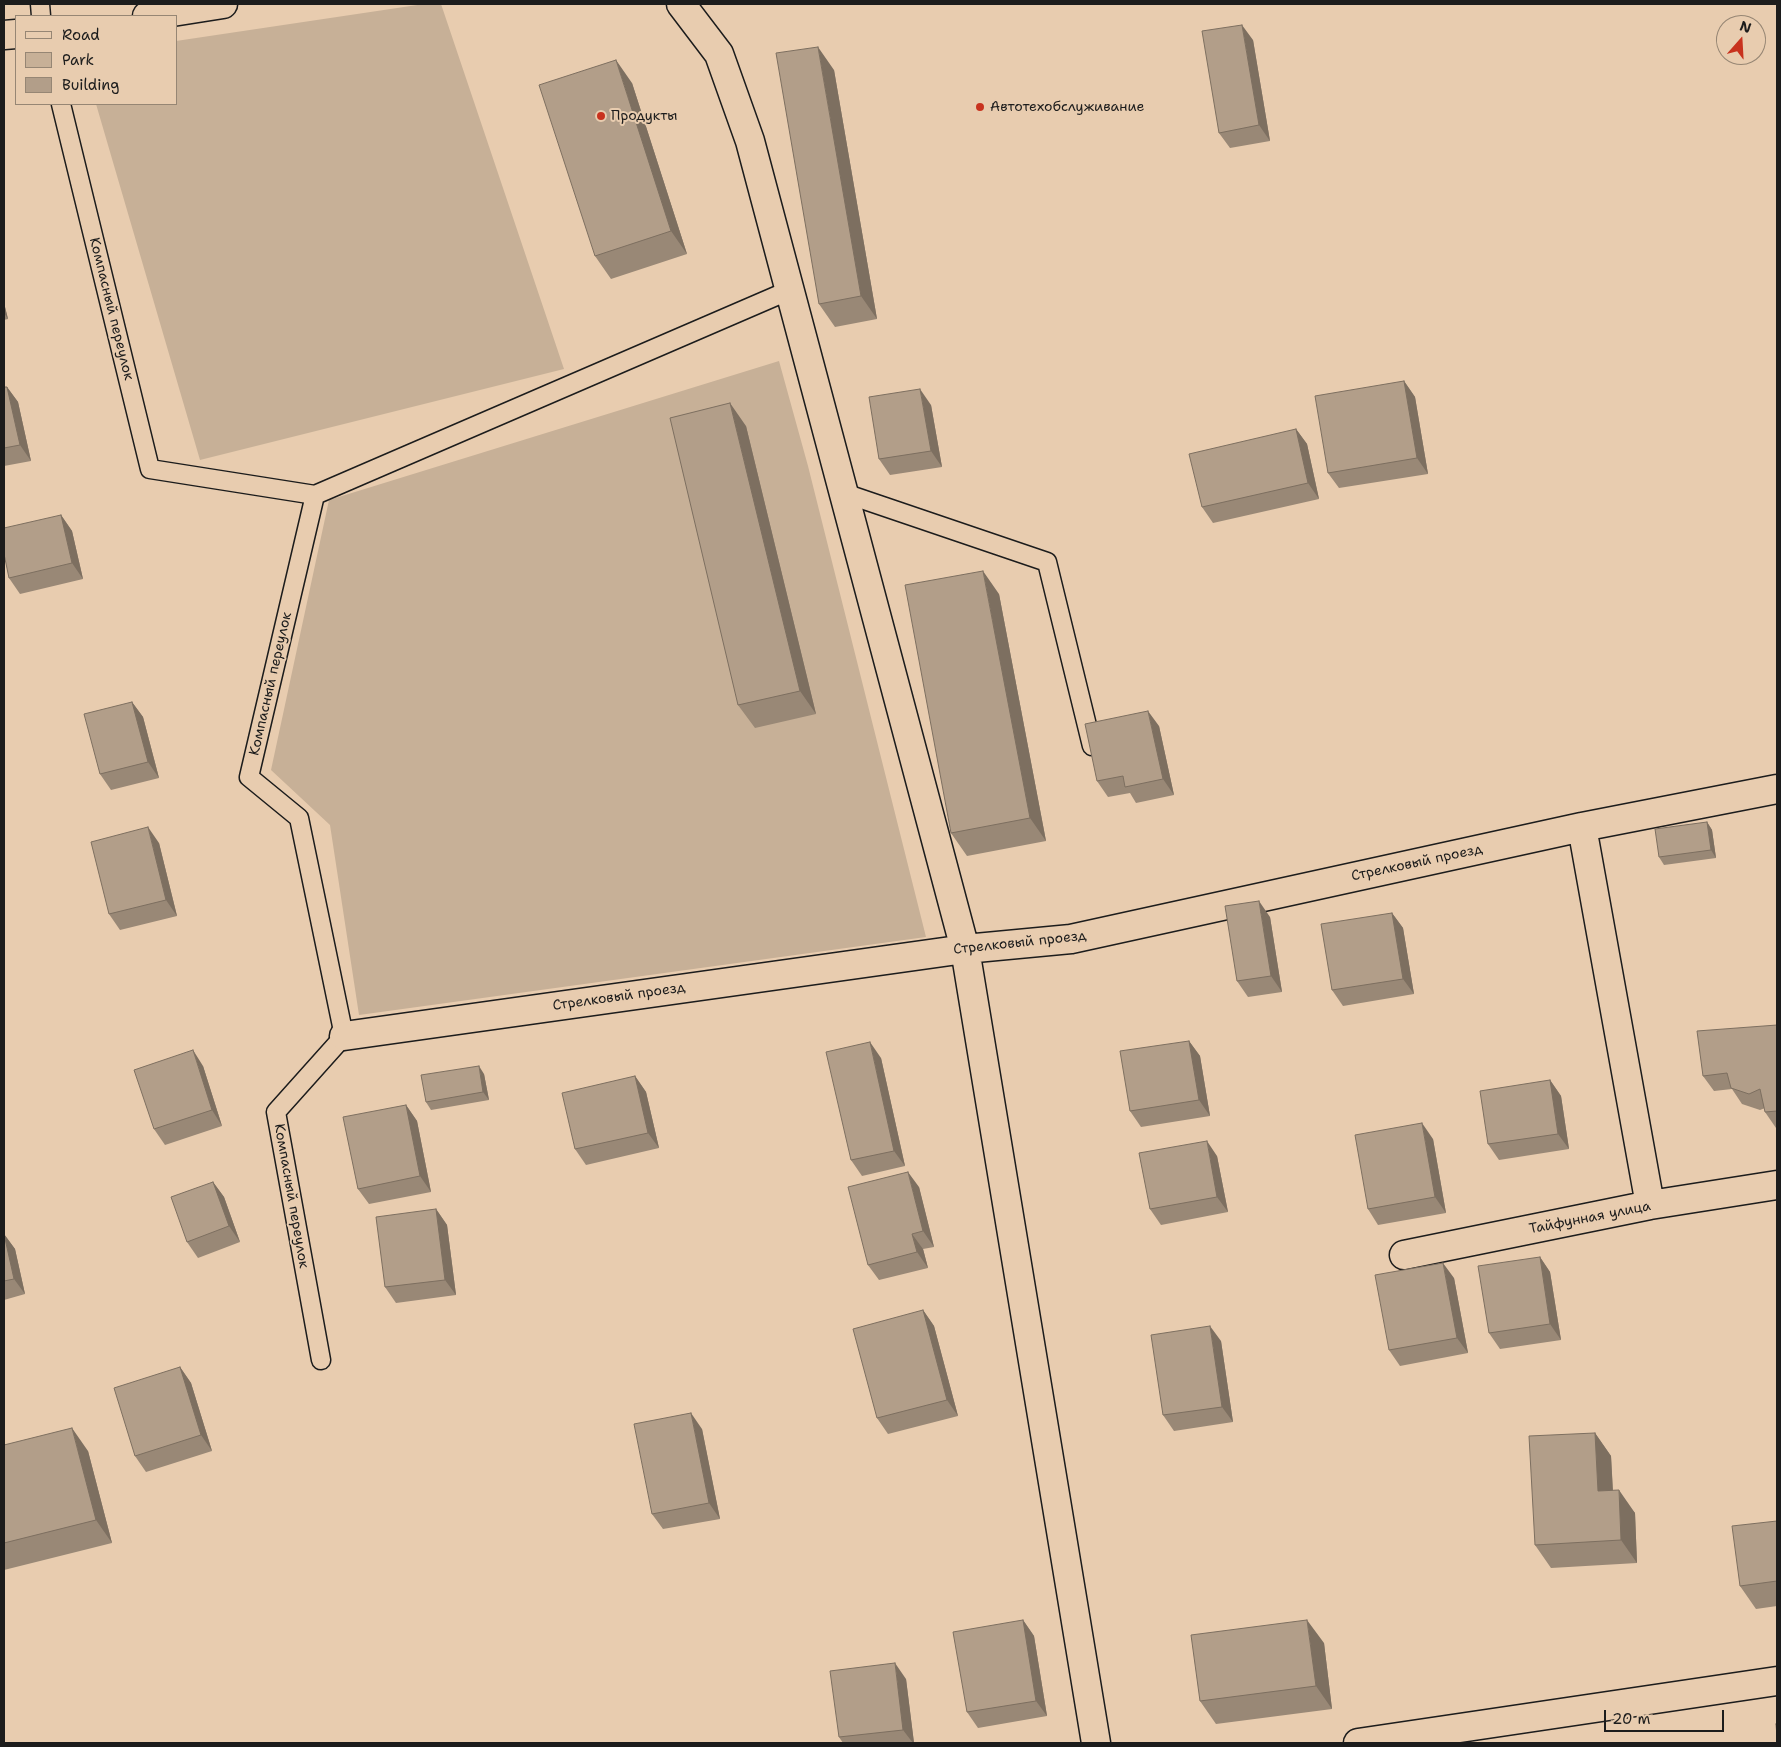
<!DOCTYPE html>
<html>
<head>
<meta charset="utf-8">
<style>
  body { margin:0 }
  #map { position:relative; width:1781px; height:1747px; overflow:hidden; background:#e8ccaf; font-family:"Shantell Sans",sans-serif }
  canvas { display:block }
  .frame { position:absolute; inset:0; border:5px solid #1c1c1c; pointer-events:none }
  .legend { position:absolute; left:15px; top:15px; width:162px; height:90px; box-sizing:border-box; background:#e8ccaf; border:1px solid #968674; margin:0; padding:6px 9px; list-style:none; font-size:15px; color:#1c1c1c }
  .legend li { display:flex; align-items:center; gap:10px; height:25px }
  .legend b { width:25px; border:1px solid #968674 }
  .north { position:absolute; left:1716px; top:15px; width:50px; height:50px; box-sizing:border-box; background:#e8ccaf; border:1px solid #968674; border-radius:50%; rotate:19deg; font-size:14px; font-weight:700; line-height:20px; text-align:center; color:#1c1c1c }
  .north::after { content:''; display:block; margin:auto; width:18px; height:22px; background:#c8321e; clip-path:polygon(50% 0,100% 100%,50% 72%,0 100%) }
  .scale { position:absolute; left:1604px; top:1710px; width:120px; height:22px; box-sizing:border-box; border:2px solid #1c1c1c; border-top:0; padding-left:6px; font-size:15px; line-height:18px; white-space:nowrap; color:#1c1c1c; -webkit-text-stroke:4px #e8ccaf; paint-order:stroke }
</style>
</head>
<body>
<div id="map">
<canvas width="1781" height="1747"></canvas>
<div class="frame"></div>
<ul class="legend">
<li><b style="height:6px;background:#e8ccaf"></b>Road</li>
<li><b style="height:14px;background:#c7b097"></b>Park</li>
<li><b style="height:14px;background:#b29e89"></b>Building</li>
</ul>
<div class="north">N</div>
<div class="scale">20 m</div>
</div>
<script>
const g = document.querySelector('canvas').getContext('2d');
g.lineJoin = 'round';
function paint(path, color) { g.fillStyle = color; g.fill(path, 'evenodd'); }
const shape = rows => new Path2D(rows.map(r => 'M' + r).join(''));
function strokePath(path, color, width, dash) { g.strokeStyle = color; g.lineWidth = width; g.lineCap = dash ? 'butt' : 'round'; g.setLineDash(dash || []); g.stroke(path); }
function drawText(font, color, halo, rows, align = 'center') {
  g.font = font + ' "Shantell Sans",sans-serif'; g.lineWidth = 4; g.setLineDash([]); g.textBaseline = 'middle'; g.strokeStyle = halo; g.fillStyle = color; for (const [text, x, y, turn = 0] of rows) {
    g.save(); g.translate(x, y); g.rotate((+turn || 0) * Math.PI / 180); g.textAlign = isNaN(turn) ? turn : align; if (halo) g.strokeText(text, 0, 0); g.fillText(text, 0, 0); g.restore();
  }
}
const green = shape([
  [424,4,441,4,564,369,200,460,96,104,176,104,176,41],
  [779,361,808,466,926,937,359,1015,330,825,271,770,329,500]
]);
const lane = shape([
  [40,4,41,16],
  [61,104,150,469,315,495,249,777,299,818,344,1036,276,1112,321,1360],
  [844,493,1047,562,1092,746],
  [315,495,790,290]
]);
const street = shape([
  [681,4,719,54,750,141,965,949,1096,1743],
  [147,16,223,4],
  [4,35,16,34],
  [1582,827,1650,1205],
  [344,1036,965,949,1071,939,1582,827,1777,789],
  [1404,1255,1650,1205,1777,1185],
  [1358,1743,1777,1681]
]);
const wall = shape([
  [1253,40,1270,141,1230,148,1219,133],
  [834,70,877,319,835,327,819,304],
  [632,83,687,254,611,279,595,256],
  [4,303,8,319,4,320],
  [1404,381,1415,397,1428,474,1339,488,1328,473],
  [4,387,7,387,18,402,31,461,4,466],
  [931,405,942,467,890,475,879,459],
  [746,426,816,714,755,728,738,705],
  [1296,429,1307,444,1319,499,1213,523,1202,507],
  [61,515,72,531,83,579,20,594,9,578],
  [999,594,1046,841,967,856,951,833],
  [132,702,143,717,159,778,111,790,100,774],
  [1159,726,1174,795,1136,803,1130,793,1108,797,1097,781],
  [1707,822,1712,830,1716,858,1664,865,1659,857],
  [159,843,177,916,120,930,109,914],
  [1392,913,1403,928,1414,994,1343,1006,1332,990],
  [1270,917,1282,992,1248,997,1237,981],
  [1777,1025,1777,1127,1776,1128,1765,1112,1765,1108,1760,1110,1742,1104,1732,1089,1714,1091,1703,1076],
  [1189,1041,1200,1056,1210,1116,1141,1127,1130,1111],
  [881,1058,905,1166,862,1176,851,1160],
  [203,1066,222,1126,165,1145,154,1129],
  [484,1074,489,1100,431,1110,426,1102],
  [635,1076,646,1092,659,1148,586,1165,575,1149],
  [1550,1080,1561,1096,1569,1149,1499,1160,1488,1144],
  [406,1105,417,1121,431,1192,369,1204,358,1189],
  [1433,1139,1446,1213,1378,1225,1368,1209],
  [1217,1156,1228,1212,1161,1225,1150,1209],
  [213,1182,224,1197,240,1242,198,1258,187,1242],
  [919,1187,934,1247,923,1249,928,1268,879,1280,868,1265],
  [436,1209,447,1225,456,1295,396,1303,385,1287],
  [4,1234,15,1249,25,1294,4,1300],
  [1540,1257,1550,1272,1561,1340,1500,1349,1489,1333],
  [1454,1278,1468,1353,1400,1366,1389,1350],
  [923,1310,934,1326,958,1416,888,1434,877,1418],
  [1221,1341,1233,1422,1174,1431,1163,1415],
  [180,1367,191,1383,212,1451,146,1472,135,1456],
  [702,1429,720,1519,663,1529,652,1514],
  [1595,1433,1611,1456,1613,1491,1635,1513,1637,1563,1551,1568,1535,1545],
  [4,1445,88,1451,112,1543,4,1570],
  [1777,1521,1777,1606,1756,1609,1740,1586],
  [1023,1620,1034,1636,1047,1716,978,1728,967,1712],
  [1324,1643,1332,1709,1216,1724,1200,1701],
  [906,1679,914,1743,843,1743,839,1737]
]);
const shadedWall = shape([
  [1242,25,1253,40,1270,141,1259,125],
  [818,47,834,70,877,319,861,296],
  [616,60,632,83,687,254,671,231],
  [4,303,8,319,4,313],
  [1404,381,1415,397,1428,474,1417,458],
  [7,387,18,402,31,461,20,445],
  [920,389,931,405,942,467,931,451],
  [730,403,746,426,816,714,800,691],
  [1296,429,1307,444,1319,499,1308,483],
  [61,515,72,531,83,579,72,563],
  [983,571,999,594,1046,841,1030,818],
  [132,702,143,717,159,778,148,762],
  [1148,711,1159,726,1174,795,1163,779],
  [1707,822,1712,830,1716,858,1711,850],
  [148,827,159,843,177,916,166,900],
  [1259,901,1270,917,1282,992,1271,976],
  [1392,913,1403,928,1414,994,1403,979],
  [1189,1041,1200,1056,1210,1116,1199,1100],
  [870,1042,881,1058,905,1166,894,1151],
  [193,1050,203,1066,222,1126,212,1110],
  [479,1066,484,1074,489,1100,483,1092],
  [635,1076,646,1092,659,1148,648,1133],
  [1550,1080,1561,1096,1569,1149,1558,1134],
  [406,1105,417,1121,431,1192,420,1176],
  [1422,1123,1433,1139,1446,1213,1435,1197],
  [1207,1141,1217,1156,1228,1212,1217,1197],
  [908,1172,919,1187,934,1247,923,1231],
  [213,1182,224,1197,240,1242,229,1226],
  [436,1209,447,1225,456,1295,445,1280],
  [4,1234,15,1249,25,1294,14,1279],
  [912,1234,923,1249,928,1268,917,1252],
  [1540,1257,1550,1272,1561,1340,1550,1324],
  [1443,1263,1454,1278,1468,1353,1457,1338],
  [923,1310,934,1326,958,1416,947,1400],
  [1210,1326,1221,1341,1233,1422,1222,1407],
  [180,1367,191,1383,212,1451,201,1435],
  [691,1413,702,1429,720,1519,709,1503],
  [72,1428,88,1451,112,1543,96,1520],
  [1595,1433,1611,1456,1614,1514,1598,1491],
  [1619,1490,1635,1513,1637,1563,1621,1540],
  [1023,1620,1034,1636,1047,1716,1036,1701],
  [1307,1620,1324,1643,1332,1709,1316,1686],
  [895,1663,906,1679,914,1743,913,1743,903,1730]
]);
const building = shape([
  [1242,25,1259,125,1219,133,1202,31,1242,25],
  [818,47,861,296,819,304,776,53,818,47],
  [616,60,671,231,595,256,539,85,616,60],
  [1404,381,1417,458,1328,473,1315,396,1404,381],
  [4,387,7,387,20,445,4,448,4,387],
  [920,389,931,451,879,459,869,397,920,389],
  [730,403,800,691,738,705,670,418,730,403],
  [1296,429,1308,483,1202,507,1189,454,1296,429],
  [61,515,72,563,9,578,4,554,4,528,61,515],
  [983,571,1030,818,951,833,905,585,983,571],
  [132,702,148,762,100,774,84,714,132,702],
  [1148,711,1163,779,1125,787,1123,776,1097,781,1085,724,1148,711],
  [1707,822,1711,850,1659,857,1655,829,1707,822],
  [148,827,166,900,109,914,91,842,148,827],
  [1259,901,1271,976,1237,981,1225,906,1259,901],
  [1392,913,1403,979,1332,990,1321,924,1392,913],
  [1777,1025,1777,1111,1765,1112,1760,1089,1749,1094,1731,1088,1727,1073,1703,1076,1697,1031,1777,1025],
  [1189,1041,1199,1100,1130,1111,1120,1051,1189,1041],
  [870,1042,894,1151,851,1160,826,1052,870,1042],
  [193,1050,212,1110,154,1129,134,1070,193,1050],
  [479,1066,483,1092,426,1102,421,1075,479,1066],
  [635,1076,648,1133,575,1149,562,1093,635,1076],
  [1550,1080,1558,1134,1488,1144,1480,1091,1550,1080],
  [406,1105,420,1176,358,1189,343,1117,406,1105],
  [1422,1123,1435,1197,1368,1209,1355,1135,1422,1123],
  [1207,1141,1217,1197,1150,1209,1139,1153,1207,1141],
  [908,1172,923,1231,912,1234,917,1252,868,1265,848,1187,908,1172],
  [213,1182,229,1226,187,1242,171,1197,213,1182],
  [436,1209,445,1280,385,1287,376,1217,436,1209],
  [4,1234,14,1279,4,1281,4,1234],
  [1540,1257,1550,1324,1489,1333,1478,1266,1540,1257],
  [1443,1263,1457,1338,1389,1350,1375,1275,1443,1263],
  [923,1310,947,1400,877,1418,853,1329,923,1310],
  [1210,1326,1222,1407,1163,1415,1151,1335,1210,1326],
  [180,1367,201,1435,135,1456,114,1388,180,1367],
  [691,1413,709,1503,652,1514,634,1424,691,1413],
  [72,1428,96,1520,4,1543,4,1445,72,1428],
  [1595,1433,1598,1491,1619,1490,1621,1540,1535,1545,1529,1436,1595,1433],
  [1777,1521,1777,1581,1740,1586,1732,1526,1777,1521],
  [1023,1620,1036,1701,967,1712,953,1632,1023,1620],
  [1307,1620,1316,1686,1200,1701,1191,1635,1307,1620],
  [895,1663,903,1730,839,1737,830,1671,895,1663],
  [1776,1724,1777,1724,1777,1737,1776,1724]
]);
const markers = [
  [980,107,5,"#c8321e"],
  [601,116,5,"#c8321e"]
];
const poiNames = [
  ["Автотехобслуживание",990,107],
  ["Продукты",611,116]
];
const streetNames = [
  ["Компасный переулок",111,309,76],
  ["Компасный переулок",271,684,-77],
  ["Стрелковый проезд",1417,863,-12],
  ["Стрелковый проезд",1020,943,-6],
  ["Стрелковый проезд",619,997,-8],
  ["Компасный переулок",291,1196,80],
  ["Тайфунная улица",1590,1218,-11]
];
paint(green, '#c7b097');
strokePath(lane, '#1c1c1c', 21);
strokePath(street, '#1c1c1c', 31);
strokePath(lane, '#e8ccaf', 18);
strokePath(street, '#e8ccaf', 28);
paint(wall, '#998876');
paint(shadedWall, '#7d6f60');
paint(building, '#b29e89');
strokePath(building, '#7d6f60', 1);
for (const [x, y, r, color] of markers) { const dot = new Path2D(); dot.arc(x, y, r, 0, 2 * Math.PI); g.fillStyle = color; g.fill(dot); strokePath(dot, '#e8ccaf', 2); }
drawText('14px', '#1c1c1c', '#e8ccaf', poiNames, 'left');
drawText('14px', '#1c1c1c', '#e8ccaf', streetNames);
</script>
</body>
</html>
